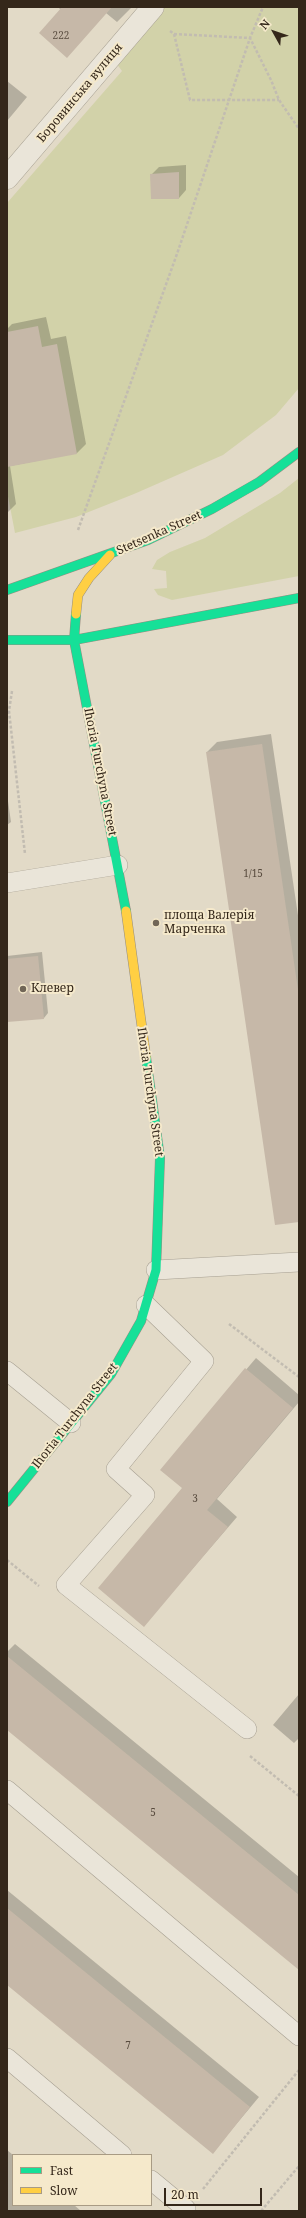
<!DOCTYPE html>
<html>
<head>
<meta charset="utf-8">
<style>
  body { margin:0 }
  #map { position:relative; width:306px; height:2218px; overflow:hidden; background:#e2dac7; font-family:"Noto Serif",serif }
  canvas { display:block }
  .frame { position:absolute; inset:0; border:8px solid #34271a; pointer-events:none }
  .legend { position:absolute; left:12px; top:2154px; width:140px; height:52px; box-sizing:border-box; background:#f5e9cb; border:1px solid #a89b84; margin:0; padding:5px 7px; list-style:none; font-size:12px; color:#34271a }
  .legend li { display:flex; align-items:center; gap:8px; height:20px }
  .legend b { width:20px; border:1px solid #a89b84 }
  .north { position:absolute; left:254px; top:12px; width:40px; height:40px; -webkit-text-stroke:3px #f5e9cb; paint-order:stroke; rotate:310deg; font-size:11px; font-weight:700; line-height:16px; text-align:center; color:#34271a }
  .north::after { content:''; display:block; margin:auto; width:14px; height:18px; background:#34271a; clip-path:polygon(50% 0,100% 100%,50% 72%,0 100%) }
  .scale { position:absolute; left:164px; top:2188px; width:98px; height:18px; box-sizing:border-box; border:2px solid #34271a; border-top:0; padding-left:5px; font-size:12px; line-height:14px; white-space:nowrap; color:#34271a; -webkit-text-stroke:3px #f5e9cb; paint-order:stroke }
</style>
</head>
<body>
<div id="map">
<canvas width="306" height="2218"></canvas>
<div class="frame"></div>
<ul class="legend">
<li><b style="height:5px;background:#16e098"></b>Fast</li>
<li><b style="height:5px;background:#ffcf43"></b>Slow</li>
</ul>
<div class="north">N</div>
<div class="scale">20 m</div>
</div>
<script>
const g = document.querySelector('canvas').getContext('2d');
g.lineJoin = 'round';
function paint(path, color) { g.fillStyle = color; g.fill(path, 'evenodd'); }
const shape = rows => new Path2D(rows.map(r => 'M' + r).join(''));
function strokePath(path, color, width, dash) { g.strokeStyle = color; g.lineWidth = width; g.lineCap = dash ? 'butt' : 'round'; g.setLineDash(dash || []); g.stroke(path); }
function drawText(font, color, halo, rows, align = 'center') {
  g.font = font + ' "Noto Serif",serif'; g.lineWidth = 4; g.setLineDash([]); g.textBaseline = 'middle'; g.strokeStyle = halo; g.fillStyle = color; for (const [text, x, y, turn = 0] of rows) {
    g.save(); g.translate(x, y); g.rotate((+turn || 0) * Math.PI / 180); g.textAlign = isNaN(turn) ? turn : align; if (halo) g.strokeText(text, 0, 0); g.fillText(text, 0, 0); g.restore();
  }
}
const green = shape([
  [142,7,299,7,299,388,276,415,223,455,134,494,76,517,15,533,7,491,7,203,122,71,106,49],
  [299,478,299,576,172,600,158,595,154,589,167,588,166,571,152,569,157,560,170,552,205,538,280,493]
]);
const shadow = shape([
  [58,7,132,7,117,22,106,13,61,10],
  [7,81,27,97,7,121],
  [186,165,186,190,179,198,152,174,159,167],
  [46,317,51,339,66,336,86,444,77,453,10,466,16,504,7,513,7,329,12,324],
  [271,734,299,922,299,1221,207,752,217,742],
  [7,794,11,822,7,825],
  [42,952,48,1013,44,1018,7,1021,7,956],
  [256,1358,299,1395,299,1402,217,1499,237,1517,144,1625,183,1488,161,1470],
  [15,1644,299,1877,299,1968,7,1729,7,1652],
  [299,1694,299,1738,294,1743,273,1725],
  [7,1890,259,2097,213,2152,7,1984],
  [7,2150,13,2155,13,2205,74,2205,81,2211,7,2211]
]);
const building = shape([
  [62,7,112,7,67,58,39,33],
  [179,172,179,199,151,199,150,174],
  [38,326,42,347,57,344,77,454,7,467,7,332],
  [262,744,299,997,299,1222,275,1225,206,752],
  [38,956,44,1019,7,1022,7,959],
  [245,1368,293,1408,207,1510,228,1527,144,1627,98,1588,182,1488,160,1470],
  [7,1656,299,1895,299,1970,7,1730],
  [7,1908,250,2107,213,2154,7,1985]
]);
const path = shape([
  [170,31,174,34,250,38,271,80,279,100,299,129],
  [174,34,190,100,279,100],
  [78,530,178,251,250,38,263,7],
  [12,691,9,711,25,854],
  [229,1324,299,1377],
  [7,1560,39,1586],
  [250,1756,299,1796],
  [203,2189,299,2070],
  [261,2211,299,2166]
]);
const lane = shape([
  [7,883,118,865],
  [156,1270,299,1262],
  [146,1305,204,1361,116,1469,145,1495,66,1585,247,1729],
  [7,1371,71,1423],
  [7,1790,299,2036],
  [7,2058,122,2155],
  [151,2180,186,2209]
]);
const street = shape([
  [7,178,153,7]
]);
const fast = shape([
  [7,590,148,540,212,509,259,482,299,452],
  [76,614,74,640,126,911],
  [7,640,74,640,299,598],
  [7,1502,111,1374,141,1321,156,1270,160,1158,146,1057]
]);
const slow = shape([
  [76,614,78,595,89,578,110,555],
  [126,911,146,1057]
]);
const markers = [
  [156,923,4,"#716657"],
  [23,989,4,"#716657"]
];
const numberNames = [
  ["222",61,36],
  ["1/15",253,874],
  ["3",195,1499],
  ["5",153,1813],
  ["7",128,2046]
];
const streetNames = [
  ["Боровинська вулиця",80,93,-50],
  ["Stetsenka Street",159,533,-24],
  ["Ihoria Turchyna Street",100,772,79],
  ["Ihoria Turchyna Street",150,1092,82],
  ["Ihoria Turchyna Street",75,1416,-52]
];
const poiNames = [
  ["площа Валерія",164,916],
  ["Марченка",164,930],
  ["Клевер",31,989]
];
paint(green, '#d2d2a9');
paint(shadow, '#0003');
paint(building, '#c6b8a8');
strokePath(lane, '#a69f91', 20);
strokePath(street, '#a69f91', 23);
strokePath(fast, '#968e81', 10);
strokePath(slow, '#968e81', 10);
strokePath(path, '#c2bcb1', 2.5, [3, 2]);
strokePath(lane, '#eae5d9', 19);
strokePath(street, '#eae5d9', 22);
strokePath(fast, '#16e098', 9);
strokePath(slow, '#ffcf43', 9);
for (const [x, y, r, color] of markers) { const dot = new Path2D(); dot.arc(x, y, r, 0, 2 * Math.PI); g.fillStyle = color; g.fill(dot); strokePath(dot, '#f5e9cb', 1.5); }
drawText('10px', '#584b3e', null, numberNames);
drawText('12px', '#34271a', '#f5e9cb', streetNames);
drawText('12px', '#34271a', '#f5e9cb', poiNames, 'left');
</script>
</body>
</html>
